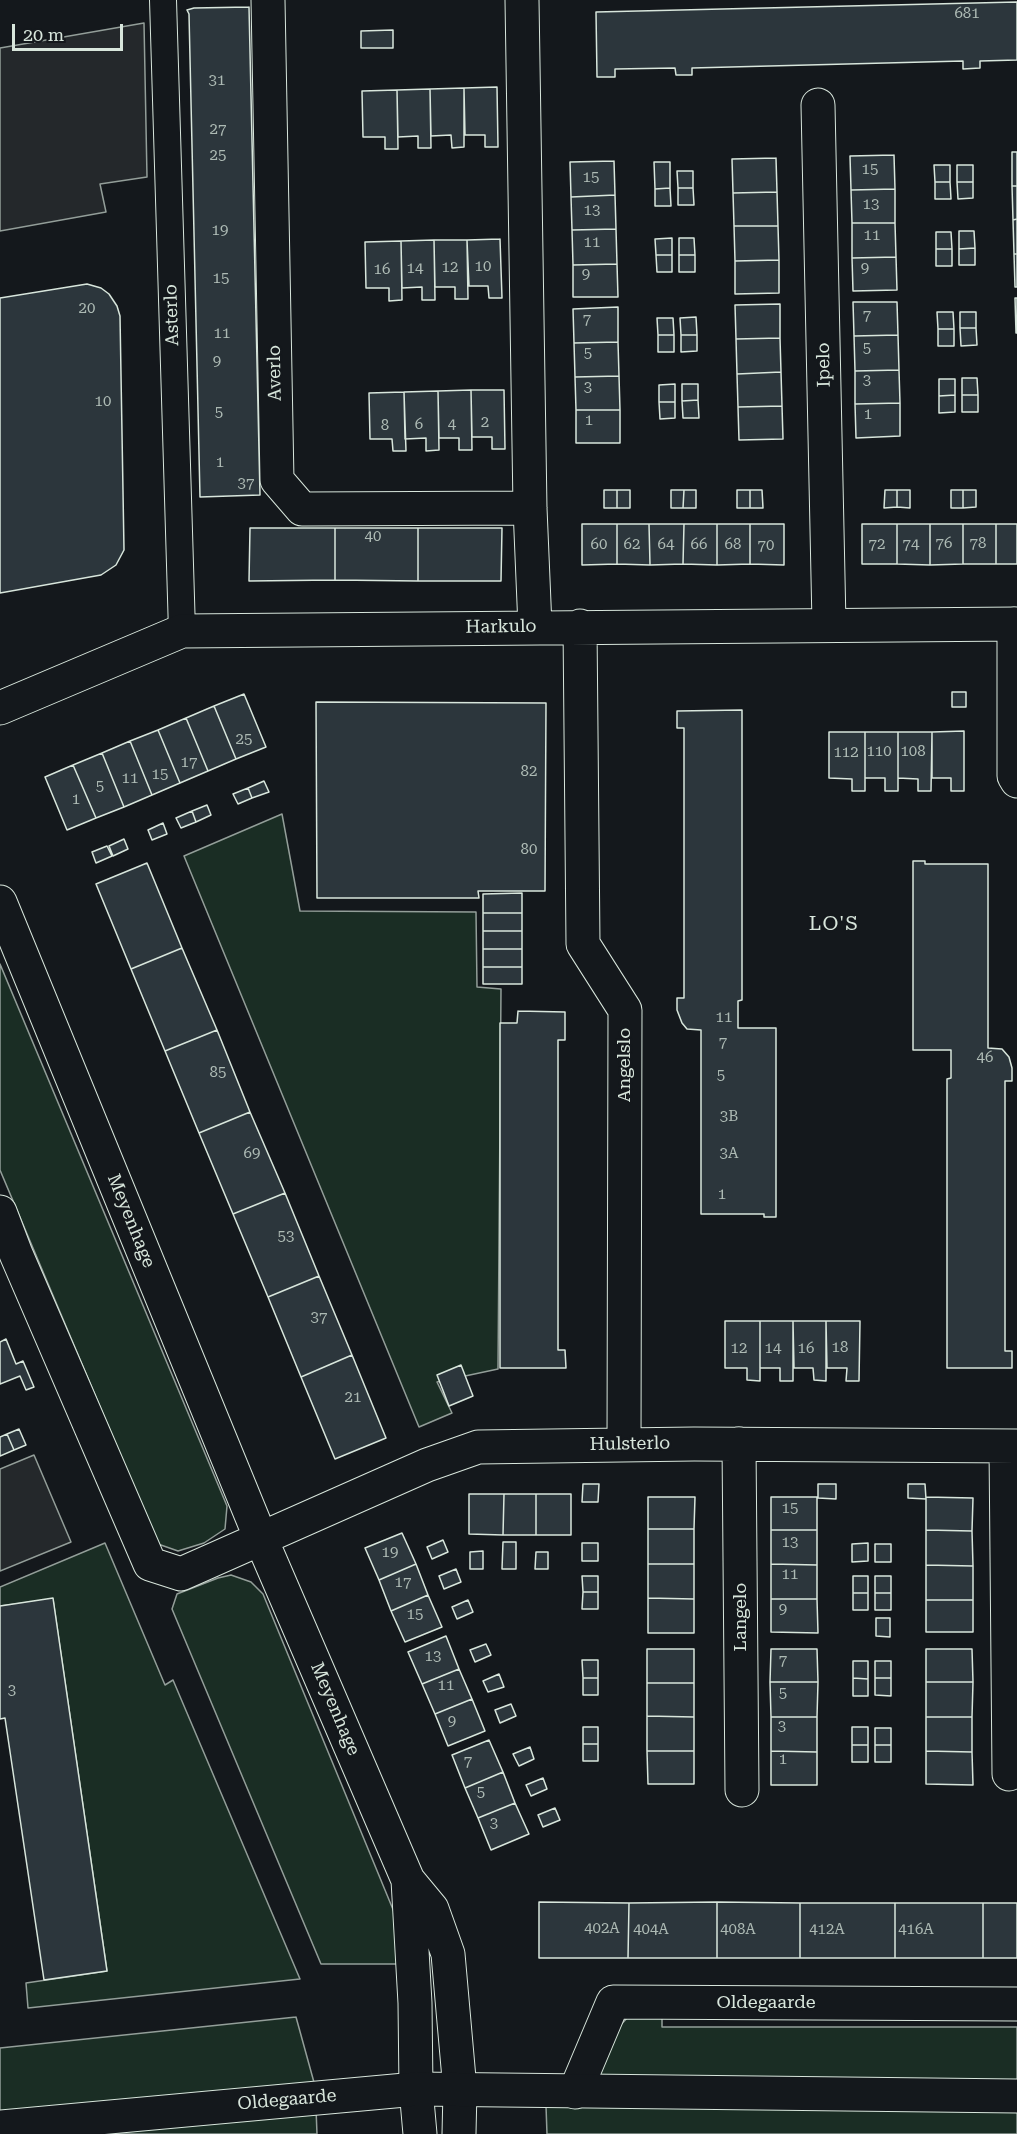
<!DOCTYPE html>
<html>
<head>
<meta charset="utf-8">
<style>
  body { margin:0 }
  #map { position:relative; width:1017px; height:2134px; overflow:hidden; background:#14181c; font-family:"Roboto Serif",serif }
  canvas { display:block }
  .scale { position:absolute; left:12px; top:24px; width:111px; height:27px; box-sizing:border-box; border:3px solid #d8e6dc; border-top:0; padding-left:8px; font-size:18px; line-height:21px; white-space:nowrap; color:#d8e6dc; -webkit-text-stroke:4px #14181c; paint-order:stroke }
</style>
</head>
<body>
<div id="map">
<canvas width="1017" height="2134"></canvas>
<div class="scale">20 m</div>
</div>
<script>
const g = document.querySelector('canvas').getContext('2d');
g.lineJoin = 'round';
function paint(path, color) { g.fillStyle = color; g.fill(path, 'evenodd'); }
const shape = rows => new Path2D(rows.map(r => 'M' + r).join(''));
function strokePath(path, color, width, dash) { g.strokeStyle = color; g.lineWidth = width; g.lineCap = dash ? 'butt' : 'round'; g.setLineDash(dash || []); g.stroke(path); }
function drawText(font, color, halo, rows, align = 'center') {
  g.font = font + ' "Roboto Serif",serif'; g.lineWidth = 4.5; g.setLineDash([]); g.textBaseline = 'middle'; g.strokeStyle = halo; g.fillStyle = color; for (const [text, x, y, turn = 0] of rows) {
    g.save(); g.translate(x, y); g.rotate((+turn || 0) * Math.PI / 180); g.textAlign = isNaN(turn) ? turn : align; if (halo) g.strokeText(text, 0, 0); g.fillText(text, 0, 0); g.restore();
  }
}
const green = shape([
  [282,814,300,911,476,912,477,987,501,989,498,1369,437,1382,452,1413,419,1427,184,856,282,814],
  [0,964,227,1506,225,1529,204,1543,178,1551,158,1544,0,1170,0,964],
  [105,1543,165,1685,173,1680,300,1979,28,2008,26,1983,107,1971,53,1599,0,1606,0,1587,105,1543],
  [231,1575,251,1582,263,1594,399,1924,404,1964,321,1964,172,1609,177,1594,218,1578,231,1575],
  [662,2012,662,2027,1017,2027,1017,2081,600,2083,600,2069,615,2031,629,2016,662,2012],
  [296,2017,315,2086,0,2113,0,2048,296,2017],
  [1017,2105,1017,2134,547,2134,546,2106,1017,2105],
  [316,2108,317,2134,20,2134,316,2108]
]);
const parking = shape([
  [144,23,147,177,100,184,106,212,0,231,0,48,144,23],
  [34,1455,71,1542,0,1571,0,1469,34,1455]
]);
const building = shape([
  [1017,2,1017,60,980,61,980,68,963,69,963,61,692,68,692,75,676,75,675,68,615,69,615,77,597,77,596,12,1017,2],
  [249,7,260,495,200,497,189,14,187,10,194,8,249,7],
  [393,30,393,48,361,48,361,31,393,30],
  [497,87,498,147,485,147,485,135,465,135,464,88,497,87],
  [464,88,464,147,452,148,451,135,431,136,430,89,464,88],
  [430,89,431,148,418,148,418,136,398,137,397,90,430,89],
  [397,90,398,149,385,149,385,137,363,137,362,91,397,90],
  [1012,152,1017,152,1017,186,1012,186,1012,152],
  [894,155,895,189,851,190,850,156,894,155],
  [776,158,777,192,733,193,732,159,776,158],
  [614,161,615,195,571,197,570,162,614,161],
  [654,162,670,162,670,188,655,189,654,162],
  [934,165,950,165,950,182,935,182,934,165],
  [957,165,973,165,973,182,957,182,957,165],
  [677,171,693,171,693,188,678,188,677,171],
  [935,182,950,182,951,199,935,199,935,182],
  [957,182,973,182,973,198,958,199,957,182],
  [1012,186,1017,186,1017,219,1013,220,1012,186],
  [670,188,671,206,655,206,655,189,670,188],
  [678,188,693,188,694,205,678,205,678,188],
  [895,189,895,223,852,223,851,190,895,189],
  [777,192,778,226,734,226,733,193,777,192],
  [615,195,616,229,572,230,571,197,615,195],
  [1017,219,1017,254,1014,254,1013,220,1017,219],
  [852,223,895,223,896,257,852,258,852,223],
  [734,226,778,226,779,260,735,261,734,226],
  [616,229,617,264,573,265,572,230,616,229],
  [959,231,974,231,975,248,959,249,959,231],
  [936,232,951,232,952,249,936,249,936,232],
  [672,238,672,255,656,255,655,239,672,238],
  [679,238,694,238,695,255,679,255,679,238],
  [500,239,502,298,489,298,488,286,469,286,467,240,500,239],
  [434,240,435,300,422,300,422,287,402,288,401,241,434,240],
  [434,240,467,240,468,299,455,299,455,287,435,287,434,240],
  [401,241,402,300,389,301,389,288,366,288,365,242,401,241],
  [975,248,975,265,959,265,959,249,975,248],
  [936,249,952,249,952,266,936,266,936,249],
  [1014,254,1017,254,1017,287,1015,287,1014,254],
  [656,255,672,255,672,272,657,272,656,255],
  [679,255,695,255,695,272,679,272,679,255],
  [896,257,897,290,853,291,852,258,896,257],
  [779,260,779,293,735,294,735,261,779,260],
  [617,264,618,297,573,297,573,265,617,264],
  [87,284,101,288,109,294,117,306,120,316,124,550,116,565,101,575,0,593,0,298,87,284],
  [1015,298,1017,298,1017,333,1016,333,1015,298],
  [853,302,897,302,898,335,854,336,853,302],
  [780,304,780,338,736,339,735,305,780,304],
  [618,307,618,342,574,343,573,309,618,307],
  [937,312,953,312,954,329,938,329,937,312],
  [960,312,976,312,976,328,960,328,960,312],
  [696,317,697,335,681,335,680,318,696,317],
  [657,318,673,318,674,335,658,335,657,318],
  [960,328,976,328,977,345,961,346,960,328],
  [938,329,954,329,954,346,938,346,938,329],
  [658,335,674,335,674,352,658,352,658,335],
  [681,335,697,335,697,351,681,352,681,335],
  [898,335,899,370,855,371,854,336,898,335],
  [780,338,781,372,737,374,736,339,780,338],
  [618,342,619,376,575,377,574,343,618,342],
  [899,370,900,403,855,404,855,371,899,370],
  [781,372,782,406,738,407,737,374,781,372],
  [619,376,620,410,576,410,575,377,619,376],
  [962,378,977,378,978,395,962,395,962,378],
  [939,379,955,379,955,395,939,396,939,379],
  [675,384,675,402,659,402,659,385,675,384],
  [682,384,698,384,698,400,682,401,682,384],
  [471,390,504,390,505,449,492,449,492,437,472,437,471,390],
  [471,390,472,450,459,450,459,438,439,438,438,391,471,390],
  [438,391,439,450,426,451,426,438,405,439,404,392,438,391],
  [404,392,406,451,393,451,392,439,370,439,369,393,404,392],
  [955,395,955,412,939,413,939,396,955,395],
  [962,395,978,395,978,412,962,412,962,395],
  [698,400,699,418,683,418,682,401,698,400],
  [659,402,675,402,675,418,660,419,659,402],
  [900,403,900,436,856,438,855,404,900,403],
  [782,406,783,439,739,440,738,407,782,406],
  [576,410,620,410,620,443,576,443,576,410],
  [604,490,617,490,617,508,604,508,604,490],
  [617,490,630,490,630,508,617,508,617,490],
  [671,490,684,490,683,508,671,508,671,490],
  [684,490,696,490,696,508,683,508,684,490],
  [737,490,750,490,750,508,737,508,737,490],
  [750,490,762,490,763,508,750,508,750,490],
  [885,490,897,490,897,507,884,508,885,490],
  [897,490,910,490,910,508,897,507,897,490],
  [951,490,963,490,963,508,951,508,951,490],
  [963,490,976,490,976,507,963,508,963,490],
  [582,524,617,524,617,564,582,565,582,524],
  [617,524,649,524,650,565,617,564,617,524],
  [649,524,684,524,683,564,650,565,649,524],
  [684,524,717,524,717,565,683,564,684,524],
  [717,524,750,524,750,564,717,565,717,524],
  [750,524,784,524,784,565,750,564,750,524],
  [862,524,897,524,897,564,862,564,862,524],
  [897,524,930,524,930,565,897,564,897,524],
  [930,524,963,524,963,564,930,565,930,524],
  [963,524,996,524,996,564,963,564,963,524],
  [996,524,1017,524,1017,564,996,564,996,524],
  [250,528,335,528,335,580,249,581,250,528],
  [335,528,418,528,418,581,335,580,335,528],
  [418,528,502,528,501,581,418,581,418,528],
  [952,692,966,692,966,707,952,707,952,692],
  [244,694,266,747,236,759,214,706,244,694],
  [316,702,546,703,545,891,478,891,479,898,317,898,316,702],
  [214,706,236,759,208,771,186,718,214,706],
  [742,710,742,1000,738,1001,738,1028,776,1028,776,1217,764,1217,764,1214,701,1214,701,1030,687,1029,682,1023,677,1010,677,998,684,998,684,728,677,728,677,711,742,710],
  [186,718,208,771,180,783,158,730,186,718],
  [158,730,180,783,152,795,130,741,158,730],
  [964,731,964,791,951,791,951,778,932,778,932,732,964,731],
  [829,732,865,732,865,791,852,791,852,779,829,778,829,732],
  [865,732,898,732,898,791,885,791,885,778,865,778,865,732],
  [898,732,932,732,931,791,918,791,918,779,898,778,898,732],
  [130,741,152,795,124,807,102,753,130,741],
  [102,753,124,807,96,818,73,765,102,753],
  [73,765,96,818,67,830,45,777,73,765],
  [264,781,269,792,252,798,248,788,264,781],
  [248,788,252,798,238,804,233,794,248,788],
  [207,805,211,815,196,822,192,811,207,805],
  [192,811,196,822,181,828,176,818,192,811],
  [163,823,167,834,152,840,148,830,163,823],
  [124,839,128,849,113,856,109,846,124,839],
  [107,846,112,856,96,863,92,852,107,846],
  [913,861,925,861,925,864,988,864,988,1048,1002,1049,1009,1057,1012,1068,1012,1081,1005,1081,1005,1351,1012,1351,1012,1368,947,1368,947,1079,951,1078,951,1050,913,1050,913,861],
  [147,863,182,948,131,969,96,884,147,863],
  [522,893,522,913,483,913,483,894,522,893],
  [483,913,522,913,522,931,483,931,483,913],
  [483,931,522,931,522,949,483,949,483,931],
  [182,948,217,1030,165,1051,131,969,182,948],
  [483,949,522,949,522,967,483,967,483,949],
  [483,967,522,967,522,984,483,984,483,967],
  [518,1011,565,1012,565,1040,558,1040,558,1350,565,1350,566,1368,500,1368,500,1023,517,1023,518,1011],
  [217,1030,250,1112,199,1133,165,1051,217,1030],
  [250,1112,285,1193,233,1214,199,1133,250,1112],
  [285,1193,319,1276,268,1297,233,1214,285,1193],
  [319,1276,352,1355,301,1377,268,1297,319,1276],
  [725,1321,760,1321,760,1381,747,1380,747,1368,725,1368,725,1321],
  [760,1321,793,1321,793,1381,780,1381,780,1368,760,1368,760,1321],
  [793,1321,826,1321,826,1381,814,1380,813,1368,794,1368,793,1321],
  [826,1321,860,1321,859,1381,846,1381,847,1368,827,1368,826,1321],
  [6,1339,16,1364,23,1361,34,1387,26,1390,20,1376,0,1384,0,1342,6,1339],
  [352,1355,386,1438,335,1459,301,1377,352,1355],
  [461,1365,473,1396,449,1406,437,1375,461,1365],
  [19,1429,26,1445,14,1450,7,1434,19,1429],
  [7,1434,14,1450,0,1456,0,1437,7,1434],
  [583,1484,599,1484,598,1502,582,1502,583,1484],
  [818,1484,836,1484,836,1499,818,1498,818,1484],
  [908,1484,925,1484,926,1499,908,1498,908,1484],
  [469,1494,504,1494,503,1535,469,1534,469,1494],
  [504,1494,536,1494,536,1535,503,1535,504,1494],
  [536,1494,571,1494,571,1535,536,1535,536,1494],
  [648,1497,695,1497,694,1529,648,1529,648,1497],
  [771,1497,817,1497,817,1530,771,1530,771,1497],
  [926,1497,973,1498,972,1531,926,1530,926,1497],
  [648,1529,694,1529,694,1564,648,1564,648,1529],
  [771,1530,817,1530,817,1565,771,1564,771,1530],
  [926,1530,972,1531,973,1566,926,1565,926,1530],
  [402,1533,416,1564,379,1580,365,1548,402,1533],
  [443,1540,448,1552,432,1559,427,1547,443,1540],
  [503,1542,516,1542,516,1569,502,1569,503,1542],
  [582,1543,598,1543,598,1561,582,1561,582,1543],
  [868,1543,868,1561,852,1562,852,1544,868,1543],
  [875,1544,891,1544,891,1562,875,1562,875,1544],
  [483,1551,483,1569,470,1569,470,1552,483,1551],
  [536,1552,548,1552,548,1569,535,1569,536,1552],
  [416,1564,428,1595,391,1611,379,1580,416,1564],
  [648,1564,694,1564,694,1599,648,1598,648,1564],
  [771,1564,817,1565,817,1599,771,1599,771,1564],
  [926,1565,973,1566,973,1600,926,1600,926,1565],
  [456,1569,461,1582,444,1589,439,1576,456,1569],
  [582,1576,598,1576,598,1592,583,1592,582,1576],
  [853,1576,868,1576,868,1593,853,1593,853,1576],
  [875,1576,891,1576,891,1593,875,1593,875,1576],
  [583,1592,598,1592,598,1609,582,1609,583,1592],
  [853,1593,868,1593,868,1610,853,1610,853,1593],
  [875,1593,891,1593,891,1610,875,1610,875,1593],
  [428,1595,442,1627,405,1642,391,1611,428,1595],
  [53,1598,107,1971,44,1980,5,1718,0,1719,0,1606,53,1598],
  [648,1598,694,1599,694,1633,648,1633,648,1598],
  [771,1599,817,1599,818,1633,771,1632,771,1599],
  [468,1600,473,1612,457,1619,452,1607,468,1600],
  [926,1600,973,1600,973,1632,926,1632,926,1600],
  [876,1618,890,1618,890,1637,876,1636,876,1618],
  [446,1636,459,1669,422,1684,408,1652,446,1636],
  [486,1644,491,1655,475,1662,470,1650,486,1644],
  [647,1649,694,1649,694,1683,647,1683,647,1649],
  [771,1649,817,1649,818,1682,770,1682,771,1649],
  [926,1649,972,1649,973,1682,926,1682,926,1649],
  [582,1660,598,1660,598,1678,583,1678,582,1660],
  [853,1661,868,1661,868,1679,853,1678,853,1661],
  [875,1661,891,1661,891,1678,875,1678,875,1661],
  [459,1669,472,1699,435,1714,422,1684,459,1669],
  [499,1674,504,1687,488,1692,483,1681,499,1674],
  [583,1678,598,1678,598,1695,583,1695,583,1678],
  [853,1678,868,1679,868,1696,853,1696,853,1678],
  [875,1678,891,1678,891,1696,875,1695,875,1678],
  [770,1682,818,1682,817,1717,771,1717,770,1682],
  [926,1682,973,1682,972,1717,926,1717,926,1682],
  [647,1683,694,1683,694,1717,647,1716,647,1683],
  [472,1699,485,1731,448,1746,435,1714,472,1699],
  [511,1704,516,1716,500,1723,495,1710,511,1704],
  [647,1716,694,1717,694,1751,647,1751,647,1716],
  [771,1717,817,1717,817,1752,771,1751,771,1717],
  [926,1717,972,1717,972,1752,926,1751,926,1717],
  [583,1727,598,1727,598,1744,583,1744,583,1727],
  [852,1727,868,1727,868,1745,852,1745,852,1727],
  [875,1728,891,1728,891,1745,875,1745,875,1728],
  [489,1740,503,1772,465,1788,452,1755,489,1740],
  [583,1744,598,1744,598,1761,583,1761,583,1744],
  [852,1745,868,1745,868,1762,852,1762,852,1745],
  [875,1745,891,1745,891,1762,875,1762,875,1745],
  [530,1747,534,1759,519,1766,513,1754,530,1747],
  [647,1751,694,1751,694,1784,648,1784,647,1751],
  [771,1751,817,1752,817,1785,771,1785,771,1751],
  [926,1751,972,1752,973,1785,926,1784,926,1751],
  [503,1772,515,1803,478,1818,465,1788,503,1772],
  [543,1778,547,1789,531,1796,526,1785,543,1778],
  [515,1803,529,1834,491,1850,478,1818,515,1803],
  [555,1808,560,1820,543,1827,538,1815,555,1808],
  [539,1902,629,1903,628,1958,539,1958,539,1902],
  [717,1902,800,1903,800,1958,717,1958,717,1902],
  [717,1902,717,1958,628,1958,629,1903,717,1902],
  [800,1903,895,1903,895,1958,800,1958,800,1903],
  [895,1903,983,1903,983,1958,895,1958,895,1903],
  [983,1903,1017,1903,1017,1958,983,1958,983,1903]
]);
const pedestrian = shape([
  [163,0,182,631]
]);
const minor = shape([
  [268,0,277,480,302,509,530,508],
  [522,0,530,508,535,627],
  [818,105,829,624],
  [1014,624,1014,776,1017,781],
  [580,626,583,944,625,1010,624,1444],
  [0,708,182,631,1017,624],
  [0,902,261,1539,408,1880,432,1909,448,1954,460,2090,459,2134],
  [0,1212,16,1254,150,1564,181,1574,427,1465,478,1447,694,1444,1017,1446],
  [739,1444,742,1790],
  [1006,1447,1009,1774],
  [408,1880,415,2003,416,2089,420,2134],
  [575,2092,613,2002,1017,2004]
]);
const secondary = shape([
  [0,2127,416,2089,1017,2096]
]);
const numberNames = [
  ["681",967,14],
  ["31",217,81],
  ["27",218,130],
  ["25",218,156],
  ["15",870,170],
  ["15",591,178],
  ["13",871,205],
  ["13",592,211],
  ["19",220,231],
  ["11",872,236],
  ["11",592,243],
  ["10",483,267],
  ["12",450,268],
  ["14",415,269],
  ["9",865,269],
  ["16",382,270],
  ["9",586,275],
  ["15",221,279],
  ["20",87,309],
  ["7",867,316],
  ["7",587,320],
  ["11",222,334],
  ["5",867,349],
  ["5",588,354],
  ["9",217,362],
  ["3",867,381],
  ["3",588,388],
  ["10",103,402],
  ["5",219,413],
  ["1",868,415],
  ["1",589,421],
  ["2",485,423],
  ["6",419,425],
  ["4",452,425],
  ["8",385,426],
  ["1",220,463],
  ["37",246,484],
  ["40",373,537],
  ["76",944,544],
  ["78",978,544],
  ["60",599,545],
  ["62",632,545],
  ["64",666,545],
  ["66",699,545],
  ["68",733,545],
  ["72",877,545],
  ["74",911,545],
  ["70",766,546],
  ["25",244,740],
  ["110",879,752],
  ["108",913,752],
  ["112",846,753],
  ["17",189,763],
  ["82",529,772],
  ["15",160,775],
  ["11",130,779],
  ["5",100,787],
  ["1",76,800],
  ["80",529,850],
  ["11",724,1018],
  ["7",723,1043],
  ["46",985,1058],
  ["85",218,1073],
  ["5",721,1076],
  ["3B",729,1117],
  ["69",252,1154],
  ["3A",729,1154],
  ["1",722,1195],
  ["53",286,1237],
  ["37",319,1318],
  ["18",840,1348],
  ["12",739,1349],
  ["14",773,1349],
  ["16",806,1349],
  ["21",353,1398],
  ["15",790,1509],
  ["13",790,1543],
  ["19",390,1553],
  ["11",790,1575],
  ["17",403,1583],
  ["9",783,1610],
  ["15",415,1615],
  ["13",433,1657],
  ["7",783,1661],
  ["11",446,1686],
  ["3",12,1691],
  ["5",783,1694],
  ["9",452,1722],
  ["3",782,1727],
  ["1",783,1760],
  ["7",468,1762],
  ["5",481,1793],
  ["3",494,1824],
  ["402A",602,1929],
  ["404A",651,1930],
  ["408A",738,1930],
  ["412A",827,1930],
  ["416A",916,1930]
];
const streetNames = [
  ["Asterlo",172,315,-92],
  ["Ipelo",824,365,-91],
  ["Averlo",275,373,-91],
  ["Harkulo",501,627,-1],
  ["Angelslo",625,1065,-90],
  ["Meyenhage",131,1221,68],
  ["Hulsterlo",630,1444,-1],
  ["Langelo",741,1617,-90],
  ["Meyenhage",335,1709,67],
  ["Oldegaarde",766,2003],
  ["Oldegaarde",287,2100,-5]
];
const neighbourhoodNames = [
  ["LO'S",834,924]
];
paint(green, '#1a2d24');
strokePath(green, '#939e99', 1.5);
paint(parking, '#24282b');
strokePath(parking, '#939e99', 1.5);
paint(building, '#2c363c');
strokePath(building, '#d8e6dc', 1.5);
strokePath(pedestrian, '#d8e6dc', 28);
strokePath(minor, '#d8e6dc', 35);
strokePath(secondary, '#d8e6dc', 35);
strokePath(pedestrian, '#14181c', 26);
strokePath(minor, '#14181c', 33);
strokePath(secondary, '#14181c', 33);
drawText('15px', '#adbab4', null, numberNames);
drawText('18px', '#d8e6dc', '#14181c', streetNames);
g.letterSpacing = '1.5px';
drawText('20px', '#d8e6dc', '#14181c', neighbourhoodNames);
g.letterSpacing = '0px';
</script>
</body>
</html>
